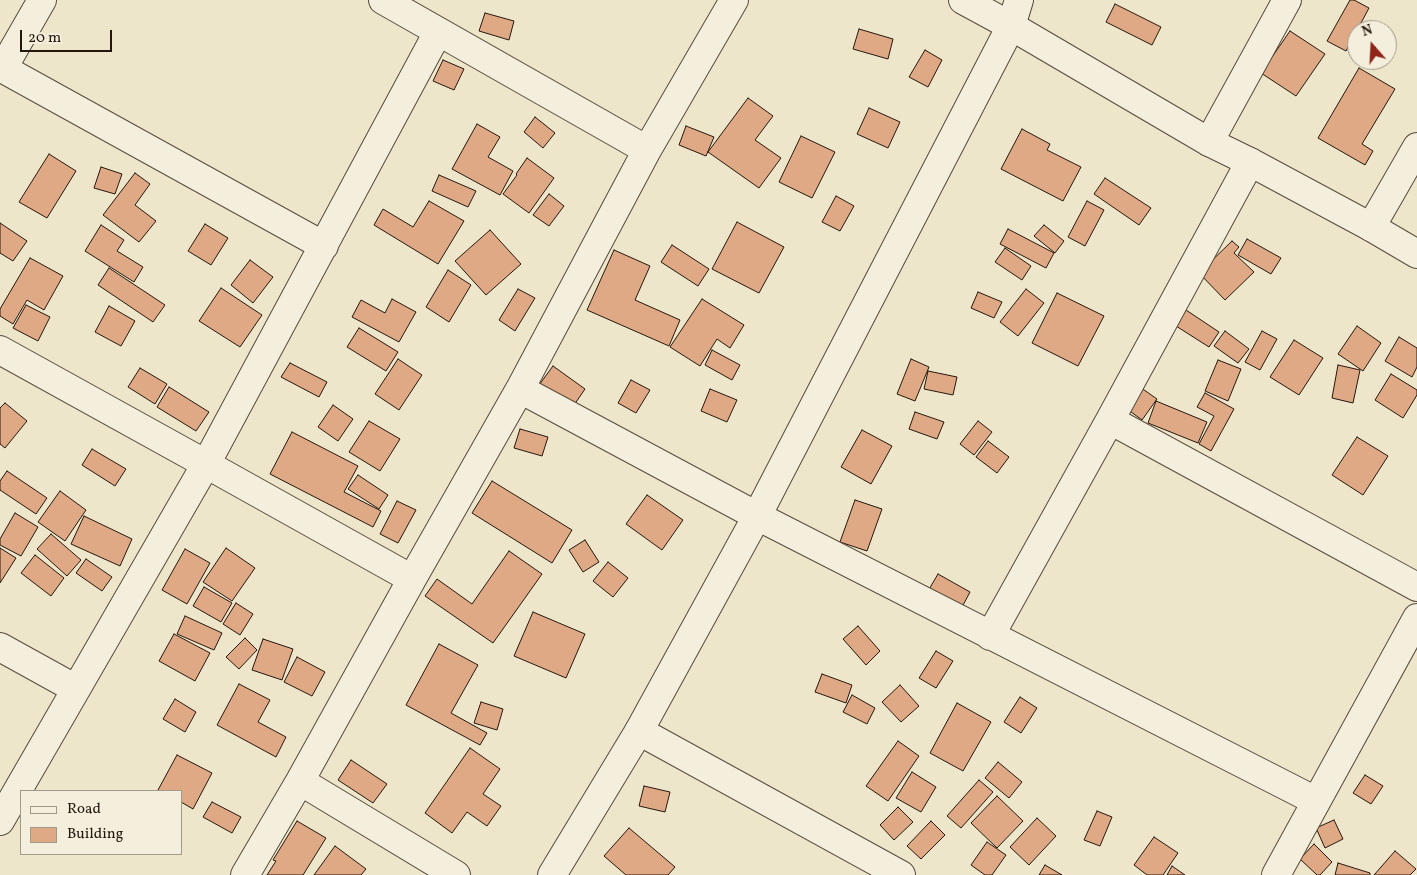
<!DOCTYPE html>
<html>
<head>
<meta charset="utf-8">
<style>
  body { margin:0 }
  #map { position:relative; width:1417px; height:875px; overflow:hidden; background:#eee6ca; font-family:Vollkorn,serif }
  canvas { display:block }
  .legend { position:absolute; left:20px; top:790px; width:162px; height:65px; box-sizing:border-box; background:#f4efdd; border:1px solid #a1998a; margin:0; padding:6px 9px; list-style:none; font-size:15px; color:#25170e }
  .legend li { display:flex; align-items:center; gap:10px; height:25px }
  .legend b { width:25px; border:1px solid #a1998a }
  .north { position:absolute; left:1347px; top:20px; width:50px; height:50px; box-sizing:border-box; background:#f4efdd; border:1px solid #a1998a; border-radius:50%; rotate:341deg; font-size:14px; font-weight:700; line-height:20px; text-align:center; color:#25170e }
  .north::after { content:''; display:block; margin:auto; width:18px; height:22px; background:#8f2418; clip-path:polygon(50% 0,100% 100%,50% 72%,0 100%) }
  .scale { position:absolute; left:20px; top:30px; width:92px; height:22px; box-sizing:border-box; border:2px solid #25170e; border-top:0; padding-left:6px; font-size:15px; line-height:18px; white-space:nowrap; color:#25170e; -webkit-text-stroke:4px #f4efdd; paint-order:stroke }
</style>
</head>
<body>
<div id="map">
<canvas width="1417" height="875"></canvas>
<ul class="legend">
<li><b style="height:6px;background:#f4efdd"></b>Road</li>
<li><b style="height:14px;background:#dfa985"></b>Building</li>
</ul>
<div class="north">N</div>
<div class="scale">20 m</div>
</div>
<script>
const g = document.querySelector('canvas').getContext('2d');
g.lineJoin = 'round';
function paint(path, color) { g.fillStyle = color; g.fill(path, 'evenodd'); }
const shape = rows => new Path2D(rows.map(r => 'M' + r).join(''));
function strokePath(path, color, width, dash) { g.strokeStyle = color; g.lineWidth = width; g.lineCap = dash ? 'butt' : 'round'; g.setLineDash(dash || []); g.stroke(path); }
const building = shape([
  [1350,0,1354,0,1369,8,1346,51,1327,41,1350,0],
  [1115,4,1161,27,1152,45,1106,22,1115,4],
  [485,13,514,21,509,40,479,31,485,13],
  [859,29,893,39,888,59,853,49,859,29],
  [1290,31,1325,54,1296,96,1261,73,1290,31],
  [925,50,942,60,928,87,909,77,925,50],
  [443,60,464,69,454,90,433,81,443,60],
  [1359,68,1395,89,1362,144,1373,151,1365,165,1318,138,1359,68],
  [748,98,773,116,755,140,781,158,759,188,708,152,748,98],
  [869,108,900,122,888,148,857,134,869,108],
  [535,117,555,133,543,148,524,132,535,117],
  [477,124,500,137,488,157,513,171,500,195,452,169,477,124],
  [686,126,714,137,706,156,679,145,686,126],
  [1022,129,1050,144,1047,150,1081,167,1063,201,1001,169,1022,129],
  [801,136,835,152,812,198,779,182,801,136],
  [49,154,76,171,47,218,19,202,49,154],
  [527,158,554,178,529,213,503,194,517,175,516,174,527,158],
  [101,167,122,174,115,194,94,188,101,167],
  [135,173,150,184,135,205,156,221,139,242,103,215,135,173],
  [439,175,476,191,468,207,432,191,439,175],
  [1105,178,1151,208,1139,225,1094,194,1105,178],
  [549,194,564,206,549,226,533,215,549,194],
  [836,196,854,206,840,231,822,222,836,196],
  [429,201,464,221,438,264,374,225,383,209,413,227,429,201],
  [1087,201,1104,210,1085,246,1068,237,1087,201],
  [737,222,784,247,759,293,712,269,737,222],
  [0,223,27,241,13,261,0,253,0,223],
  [205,224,228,238,211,265,188,251,205,224],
  [101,225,124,240,117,251,143,267,134,282,85,251,101,225],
  [1044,225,1064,241,1055,253,1034,236,1044,225],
  [1008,229,1054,253,1046,268,1000,244,1008,229],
  [490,230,521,264,486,295,455,261,490,230],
  [1247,239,1281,258,1271,274,1238,255,1247,239],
  [1232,241,1239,247,1234,253,1254,272,1225,300,1199,273,1232,241],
  [672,245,709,269,698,286,661,262,672,245],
  [1005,248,1031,266,1022,280,995,262,1005,248],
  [614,250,650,266,635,300,680,320,669,346,587,310,614,250],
  [30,258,63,276,44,310,27,300,13,324,0,316,0,309,30,258],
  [250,260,273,277,253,303,231,285,250,260],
  [109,268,165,305,153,322,98,285,109,268],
  [448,270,471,285,449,322,426,307,448,270],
  [221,288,262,315,240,347,199,321,221,288],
  [518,289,535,298,515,331,499,320,518,289],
  [1026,289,1044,303,1018,336,1000,322,1026,289],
  [978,292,1002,302,994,318,971,308,978,292],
  [1057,293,1104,316,1078,366,1032,343,1057,293],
  [392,299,416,312,399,342,352,317,361,300,385,313,392,299],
  [702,299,744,325,730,348,717,339,700,366,670,347,702,299],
  [26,305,50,317,38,341,13,328,26,305],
  [109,306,135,321,121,346,95,332,109,306],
  [1186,310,1219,332,1209,347,1176,326,1186,310],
  [1357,326,1381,343,1363,371,1338,354,1357,326],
  [359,328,398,352,386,371,347,347,359,328],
  [1225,331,1249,349,1238,363,1214,346,1225,331],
  [1262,331,1277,339,1260,370,1245,362,1262,331],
  [1399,337,1417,348,1417,367,1412,377,1385,361,1399,337],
  [1294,340,1323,358,1299,395,1270,377,1294,340],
  [712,350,740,365,732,380,705,365,712,350],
  [398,359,422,375,399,410,375,394,398,359],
  [911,359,929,367,915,401,897,394,911,359],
  [1218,360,1241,369,1228,401,1205,391,1218,360],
  [290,363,327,382,319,397,281,377,290,363],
  [1338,365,1360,370,1353,403,1332,398,1338,365],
  [553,366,585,389,572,408,539,385,553,366],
  [140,368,167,384,155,404,128,387,140,368],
  [928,371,957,377,953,395,924,389,928,371],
  [1391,374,1417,390,1417,395,1403,418,1375,400,1391,374],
  [631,380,650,390,636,413,618,403,631,380],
  [1137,385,1157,399,1142,420,1123,406,1137,385],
  [169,387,209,412,196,431,157,407,169,387],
  [710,389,737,400,727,422,701,411,710,389],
  [1205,393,1234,409,1211,451,1199,444,1214,416,1197,407,1205,393],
  [1156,401,1207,422,1198,443,1148,423,1156,401],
  [5,403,27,421,5,448,0,444,0,408,5,403],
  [333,405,353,419,338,441,318,427,333,405],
  [915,412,944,422,937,439,909,429,915,412],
  [369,421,400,439,380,471,349,452,369,421],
  [978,421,992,432,974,455,960,444,978,421],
  [520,429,548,437,542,456,514,448,520,429],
  [862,430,892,446,871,484,841,467,862,430],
  [292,432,358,466,344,492,381,511,373,527,270,474,292,432],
  [1357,437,1388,456,1363,495,1332,475,1357,437],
  [988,441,1009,457,997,473,976,457,988,441],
  [92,449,126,469,115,486,82,465,92,449],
  [7,471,47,498,36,514,0,490,0,481,7,471],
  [358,475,388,495,379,509,348,489,358,475],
  [492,481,572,530,552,563,472,513,492,481],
  [60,491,86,510,65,541,38,522,60,491],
  [647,495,683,520,662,550,626,524,647,495],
  [855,500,882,509,867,551,840,542,855,500],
  [397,501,416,510,398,543,380,534,397,501],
  [15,513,38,527,21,556,0,545,0,539,15,513],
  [84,516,132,539,120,566,71,544,84,516],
  [51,534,81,560,67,576,37,549,51,534],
  [585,540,599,562,583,572,569,550,585,540],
  [0,548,16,558,0,583,0,548],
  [226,548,255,568,232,601,203,582,226,548],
  [185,549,210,563,187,604,162,590,185,549],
  [509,551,542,574,493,643,425,596,437,579,472,604,509,551],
  [35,555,64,578,51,596,21,573,35,555],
  [86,559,112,577,102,591,76,573,86,559],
  [608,562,628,578,613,597,593,581,608,562],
  [938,574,970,592,961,609,928,591,938,574],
  [204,587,232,603,221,622,193,606,204,587],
  [236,603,253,614,240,635,223,624,236,603],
  [533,612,585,634,566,678,514,656,533,612],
  [185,616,222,633,214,650,177,634,185,616],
  [858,626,880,651,866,665,843,639,858,626],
  [174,634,210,653,195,681,159,661,174,634],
  [245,638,257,650,239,669,226,657,245,638],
  [263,639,293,649,282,680,252,670,263,639],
  [439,644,478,665,451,713,487,733,480,745,406,705,439,644],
  [936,651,953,661,936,688,919,678,936,651],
  [297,657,325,672,312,696,284,682,297,657],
  [822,674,852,685,846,703,815,692,822,674],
  [239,684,270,700,258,722,286,737,276,757,217,725,239,684],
  [900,685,919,706,901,722,882,702,900,685],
  [852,695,875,708,867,724,843,712,852,695],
  [1020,697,1037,708,1021,733,1004,722,1020,697],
  [175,699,196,712,185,732,163,719,175,699],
  [481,702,503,709,497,730,474,723,481,702],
  [957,703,991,722,963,771,930,753,957,703],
  [898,741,919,756,888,801,866,786,898,741],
  [470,748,500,769,483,794,501,806,487,826,467,812,452,833,425,813,470,748],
  [177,755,212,773,193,809,181,802,181,791,160,791,158,790,177,755],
  [351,760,387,784,373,803,338,780,351,760],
  [998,762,1022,782,1009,798,985,778,998,762],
  [912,772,936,787,921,812,896,798,912,772],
  [1365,775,1383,786,1371,804,1353,793,1365,775],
  [979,780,993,792,961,828,947,816,979,780],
  [644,786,670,792,665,812,639,806,644,786],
  [997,796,1023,821,997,848,971,823,997,796],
  [212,802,241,817,232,833,203,817,212,802],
  [898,807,913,822,894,840,880,825,898,807],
  [1097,811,1112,817,1100,846,1084,840,1097,811],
  [1037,818,1056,836,1029,865,1010,847,1037,818],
  [1334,820,1343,839,1325,848,1316,828,1334,820],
  [297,821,326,838,303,875,267,875,276,861,273,860,297,821],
  [931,821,945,835,921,859,907,846,931,821],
  [629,828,675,867,668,875,626,875,604,856,629,828],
  [1154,837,1178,853,1163,875,1147,875,1134,865,1154,837],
  [987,842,1006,855,992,875,985,875,971,865,987,842],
  [1314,844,1332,862,1320,875,1317,875,1300,859,1314,844],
  [335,846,366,869,361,875,314,875,335,846],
  [1395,851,1416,869,1410,875,1374,875,1395,851],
  [1338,863,1370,873,1370,875,1335,875,1338,863],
  [1045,865,1062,875,1039,875,1045,865],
  [1172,866,1185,875,1167,875,1172,866]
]);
const minor = shape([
  [383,0,647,150],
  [1011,26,1019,0],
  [0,67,324,246],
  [3,68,42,0],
  [1209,142,1287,0],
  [1371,227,1417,147],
  [0,350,206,464,412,579],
  [520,389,757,516,1316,801],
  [1110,420,1417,587],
  [990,636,1110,420,1250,162],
  [0,647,76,689],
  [639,731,901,875],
  [300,781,456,875],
  [0,821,206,464,438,32],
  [245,875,300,781,412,579,520,389,647,150,734,0],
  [1276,875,1417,618]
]);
const tertiary = shape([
  [963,0,1011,26,1209,142,1250,162,1371,227,1417,254],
  [552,875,639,731,757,516,1011,26]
]);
paint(building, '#dfa985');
strokePath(building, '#25170e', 1);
strokePath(minor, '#574b3d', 30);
strokePath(tertiary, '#574b3d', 30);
strokePath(minor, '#f4efdd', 28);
strokePath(tertiary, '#f4efdd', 28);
</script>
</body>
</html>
